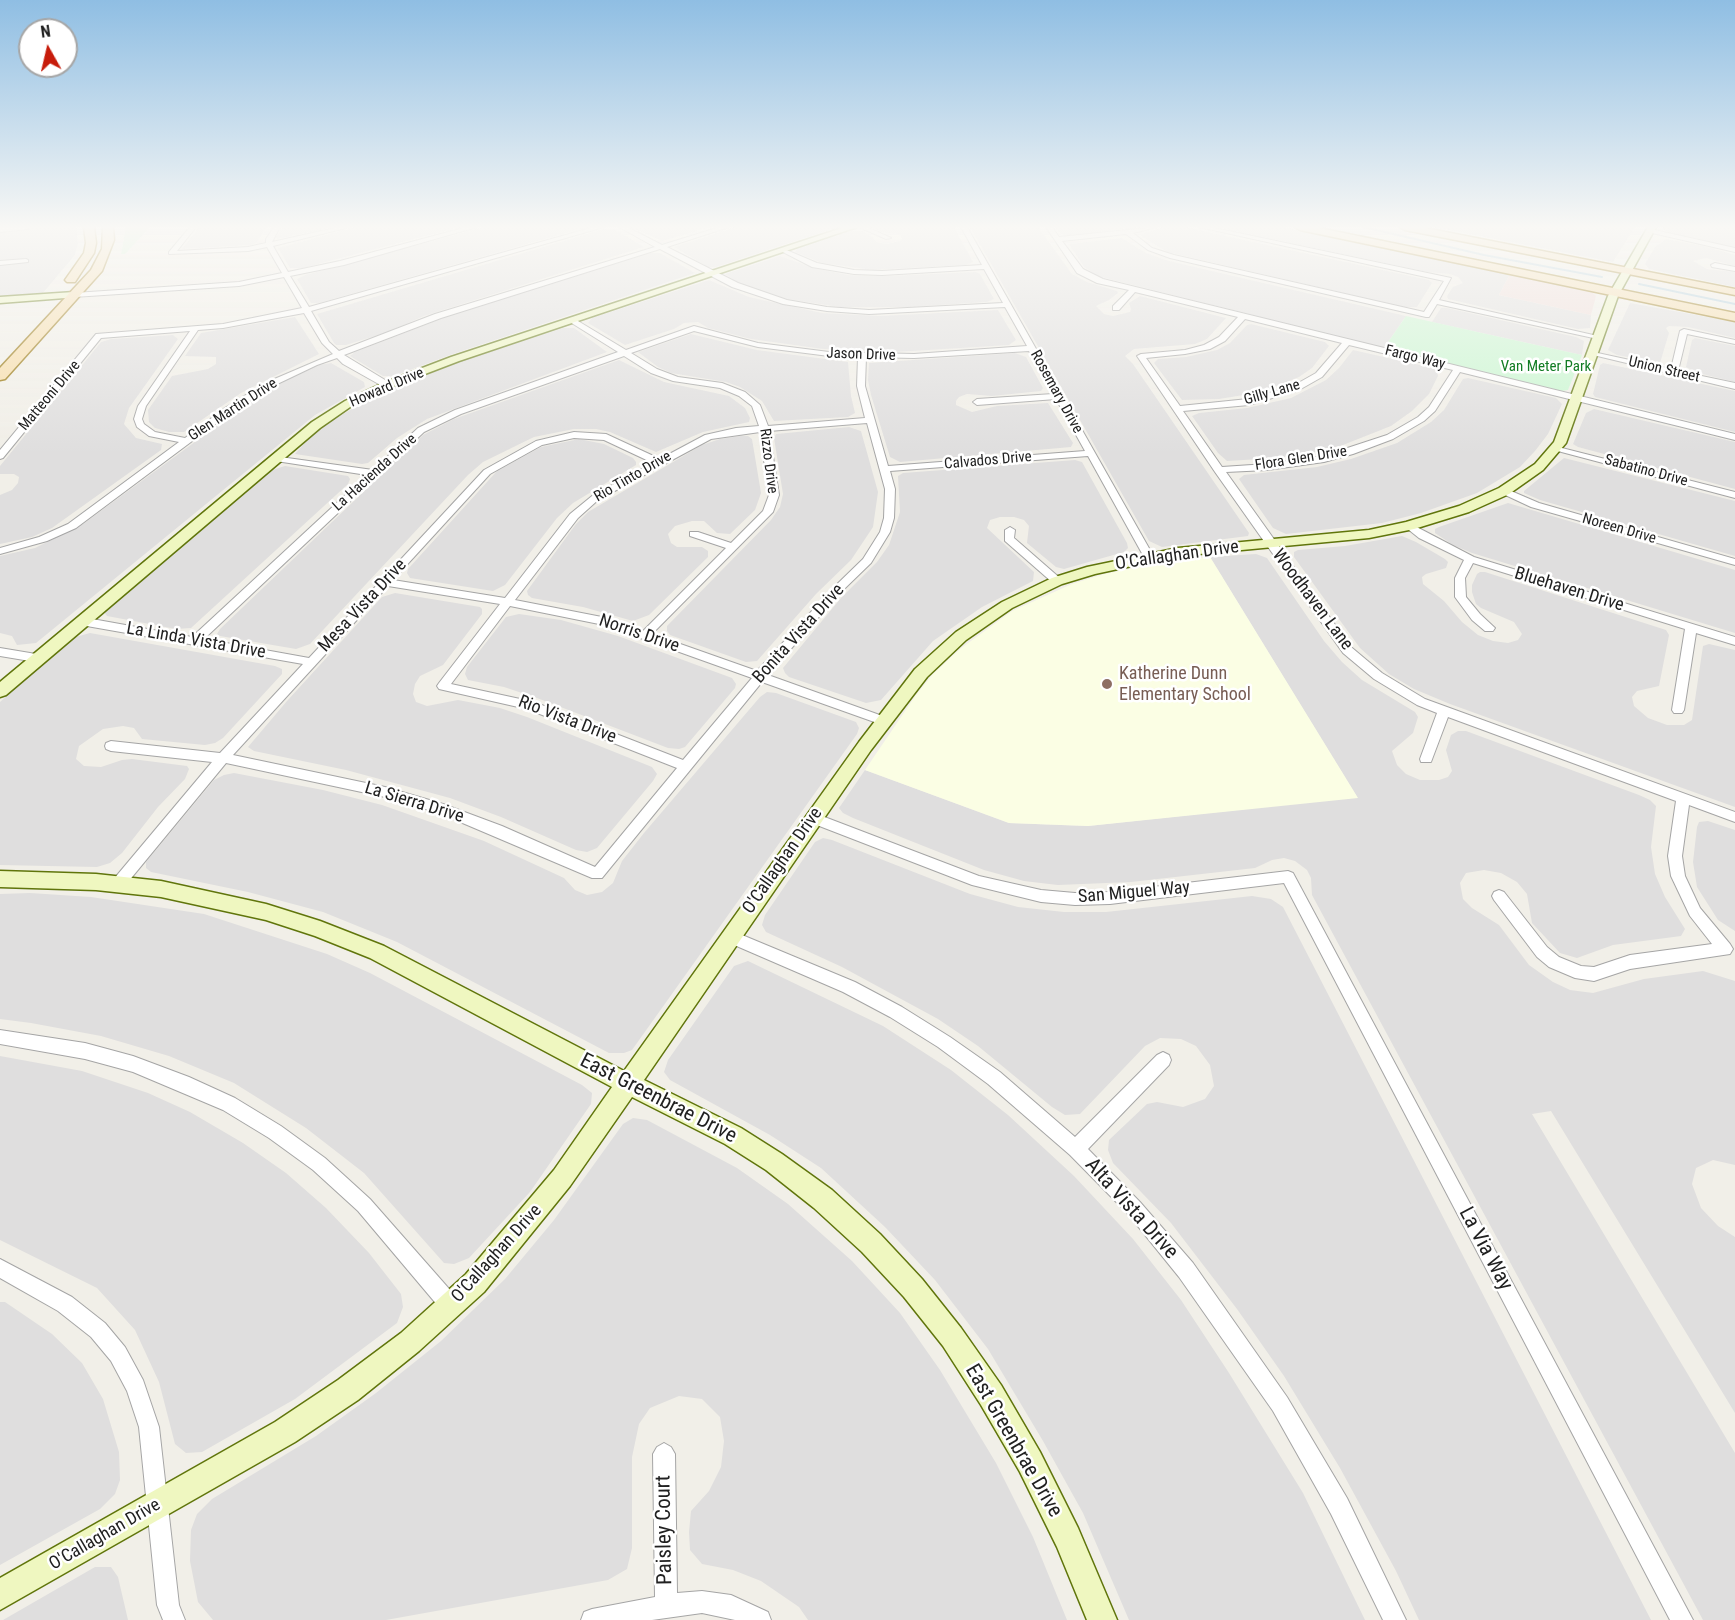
<!DOCTYPE html>
<html>
<head>
<meta charset="utf-8">
<style>
  body { margin:0 }
  #map { position:relative; width:1735px; height:1620px; overflow:hidden; background:#f1efe8; font-family:"Roboto Condensed",sans-serif }
  canvas { display:block }
  .north { position:absolute; left:18px; top:18px; width:60px; height:60px; box-sizing:border-box; background:#fff; border:2px solid #a6a6a6; border-radius:50%; rotate:352deg; font-size:16px; font-weight:700; line-height:24px; text-align:center; color:#212121 }
  .north::after { content:''; display:block; margin:auto; width:21px; height:27px; background:#c71c0b; clip-path:polygon(50% 0,100% 100%,50% 72%,0 100%) }
</style>
</head>
<body>
<div id="map">
<canvas width="1735" height="1620"></canvas>
<div class="north">N</div>
</div>
<script>
const g = document.querySelector('canvas').getContext('2d');
g.lineJoin = 'round';
function paint(path, color) { g.fillStyle = color; g.fill(path, 'evenodd'); }
const shape = rows => new Path2D(rows.map(r => 'M' + r).join(''));
function strokePath(path, color, width, dash) { g.strokeStyle = color; g.lineWidth = width; g.lineCap = dash ? 'butt' : 'round'; g.setLineDash(dash || []); g.stroke(path); }
function drawText(font, color, halo, rows, align = 'center') {
  g.font = font + ' "Roboto Condensed",sans-serif'; g.lineWidth = 5; g.setLineDash([]); g.textBaseline = 'middle'; g.strokeStyle = halo; g.fillStyle = color; for (const [text, x, y, turn = 0] of rows) {
    g.save(); g.translate(x, y); g.rotate((+turn || 0) * Math.PI / 180); g.textAlign = isNaN(turn) ? turn : align; if (halo) g.strokeText(text, 0, 0); g.fillText(text, 0, 0); g.restore();
  }
}
const residential = shape([
  [0,227,76,227,78,243,75,255,42,294,0,297],
  [199,227,267,227,256,243,251,245,182,249],
  [283,227,334,227,277,239,276,237],
  [356,227,460,227,303,268,290,268,278,248],
  [485,227,587,227,319,303,311,303,297,279,305,275],
  [631,227,711,227,662,241],
  [736,227,838,227,716,267,708,267,674,247],
  [872,227,954,227,973,262,966,265,873,270,822,263,795,252,797,249,851,231,862,231,871,236,877,242,886,244,900,241,902,238,899,234,881,232],
  [970,227,1038,227,1072,274,1087,282,1117,291,1118,293,1109,300,1096,306,1104,314,1113,316,1130,312,1131,309,1129,303,1140,296,1226,318,1207,339,1195,344,1134,349,1125,356,1133,364,1249,533,1248,536,1162,547,1149,541],
  [1055,227,1137,227,1070,235,1061,234],
  [1164,227,1184,227,1429,280,1432,283,1417,307,1404,307,1167,252,1141,236,1141,234],
  [1216,227,1282,227,1510,274,1499,295,1591,315,1590,328,1578,329,1448,299,1447,296,1453,287,1463,283,1458,277,1450,274,1427,272],
  [1434,227,1635,227,1613,262],
  [1664,227,1735,227,1735,248,1668,232,1663,229],
  [604,229,614,229,644,247,424,316,388,332,346,345,336,345,334,343,317,314],
  [1122,238,1146,253,1169,261,1406,316,1384,348,1097,276,1084,267,1069,244],
  [1666,239,1704,246,1735,255,1735,266,1706,258,1693,261,1707,269,1735,272,1735,287,1649,269,1645,264,1655,247],
  [650,253,660,253,695,273,450,355,394,376,383,376,350,356,355,352,448,316],
  [780,256,814,268,848,275,887,276,976,272,980,274,994,299,987,302,910,307,839,307,780,298,738,283,725,274],
  [709,280,749,297,822,313,880,316,998,310,1016,340,1009,345,929,350,893,352,823,349,751,339,708,328,698,322,684,323,674,329,625,345,588,323,592,318],
  [1630,303,1735,322,1735,338,1688,327,1669,326,1666,328,1669,333,1660,363,1617,355,1608,350],
  [1441,308,1447,308,1576,337,1584,341,1582,355,1432,322],
  [295,317,319,354,241,393,184,432,169,432,155,428,149,422,148,410,172,376,208,369,216,364,216,357,185,356,201,333],
  [1251,324,1325,342,1329,346,1312,368,1299,377,1262,392,1219,399,1182,400,1154,363,1158,359,1186,357,1217,350,1230,343,1247,325],
  [563,328,574,328,607,352,427,419,397,438,368,463,362,464,295,454,307,440,328,423,377,394,465,360],
  [691,334,757,350,848,362,851,396,855,413,848,417,774,421,762,401,740,387,726,382,671,373,658,367,638,352],
  [173,335,178,339,129,408,124,424,136,438,162,444,161,450,52,528,32,537,0,544,0,495,12,490,18,483,19,477,14,474,0,474,0,466,101,342,111,339],
  [1695,338,1735,346,1735,382,1698,373,1686,367,1692,340],
  [1353,350,1433,368,1437,370,1438,376,1429,394,1412,411,1391,426,1343,445,1315,452,1277,458,1227,461,1218,453,1192,416,1199,413,1247,408,1291,398,1326,380,1339,368],
  [1015,353,1026,357,1043,388,1041,391,992,396,967,394,959,397,956,401,956,405,972,412,997,406,1048,403,1073,443,1071,447,900,462,890,457,871,395,868,380,869,363],
  [619,360,664,382,729,396,745,408,750,418,749,422,703,432,656,452,610,432,596,429,574,429,534,437,483,462,468,475,310,644,296,649,220,636,217,634,220,629,423,435,454,419],
  [331,363,364,382,365,387,315,415,36,643,17,645,12,636,0,633,0,556,35,548,83,524,252,400,294,376,319,365],
  [1603,363,1735,391,1735,432,1595,397,1593,394,1600,365],
  [1468,378,1556,398,1562,404,1548,434,1535,451,1520,467,1477,493,1421,513,1382,523,1286,534,1273,528,1239,479,1244,475,1317,467,1351,459,1397,443,1431,422,1444,410,1463,379],
  [1594,409,1735,442,1735,489,1578,447,1573,444,1586,413],
  [849,427,861,431,878,492,873,527,851,560,816,594,757,661,746,662,670,635,667,631,667,626,771,520,780,507,783,494,774,438,776,434],
  [740,436,748,436,752,439,761,493,755,510,730,534,717,533,704,521,692,521,675,526,668,534,671,543,677,547,702,547,708,551,708,557,649,615,633,621,583,607,532,598,528,595,527,591,576,524,588,512,702,445,720,439],
  [579,439,604,444,633,458,636,462,636,465,573,503,557,518,505,585,493,591,410,578,407,573,408,569,497,471,541,447],
  [1564,458,1735,501,1735,556,1540,500,1524,493,1524,491],
  [1075,460,1082,462,1127,543,1128,548,1124,552,1064,569,1056,567,1027,543,1029,526,1024,520,1014,517,1000,517,990,520,987,528,1034,572,1033,581,982,607,933,641,881,700,866,703,789,677,785,673,783,668,841,598,877,562,889,545,900,512,898,476,903,473],
  [285,466,348,476,350,479,348,484,191,628,176,629,107,616,104,612,107,608,272,470],
  [1508,503,1735,570,1735,633,1472,553,1453,545,1435,533,1435,529,1439,527],
  [1402,536,1416,542,1445,559,1448,562,1446,568,1426,574,1422,577,1423,584,1444,601,1462,622,1478,635,1493,641,1508,643,1518,640,1522,634,1514,622,1481,608,1476,604,1472,592,1472,585,1477,574,1480,572,1485,572,1666,630,1669,635,1659,686,1637,691,1632,697,1634,706,1648,718,1667,725,1684,725,1692,720,1703,646,1709,644,1735,650,1735,807,1450,704,1414,689,1389,674,1360,648,1294,557,1294,552,1298,550,1345,546],
  [1256,554,1267,558,1324,641,1342,662,1362,680,1415,712,1418,717,1413,733,1392,751,1397,765,1406,774,1420,780,1439,780,1448,777,1452,771,1446,750,1451,735,1458,731,1466,731,1639,795,1650,800,1656,806,1651,847,1655,874,1665,897,1685,929,1681,936,1613,945,1577,958,1560,953,1532,923,1527,894,1517,882,1501,873,1484,870,1466,873,1460,883,1463,899,1472,908,1499,925,1529,965,1553,982,1570,990,1593,993,1644,979,1703,971,1735,981,1735,1165,1713,1160,1696,1168,1692,1184,1701,1208,1718,1226,1735,1237,1735,1413,1551,1111,1532,1114,1735,1453,1735,1620,1703,1620,1312,895,1311,878,1307,870,1295,861,1284,858,1272,860,1255,868,1131,882,1058,885,1024,881,984,870,853,818,843,813,839,808,865,770,1009,823,1088,826,1357,797,1210,557],
  [395,593,480,607,482,609,482,614,443,665,420,676,415,684,413,694,416,702,427,706,458,700,500,708,527,717,652,767,657,774,653,781,597,848,587,852,576,850,501,817,450,798,346,770,254,751,248,747,287,701,382,597],
  [519,614,561,620,618,636,732,678,736,684,735,688,685,747,679,749,668,748,537,698,504,687,468,680,465,674,467,667,506,617],
  [90,633,275,666,282,669,282,674,223,738,215,743,205,745,142,739,134,728,123,726,103,729,79,746,76,759,84,766,101,767,122,760,132,759,187,766,189,769,185,779,158,807,122,853,110,863,97,867,0,865,0,702,72,638],
  [767,692,776,693,856,722,859,728,857,734,632,1050,624,1053,609,1053,397,942,323,912,248,892,151,872,146,868,146,862,214,780,224,775,234,773,323,790,382,805,484,841,564,878,575,890,587,895,602,892,613,883,622,861,644,833,760,697],
  [1708,821,1735,830,1735,931,1718,920,1697,887,1693,862,1697,827,1699,822],
  [823,838,832,840,970,894,1018,907,1064,912,1106,912,1252,896,1271,899,1283,907,1651,1620,1419,1620,1396,1571,1340,1468,1284,1376,1237,1309,1171,1223,1113,1163,1108,1150,1109,1140,1147,1104,1157,1102,1183,1107,1205,1099,1214,1086,1210,1065,1196,1046,1181,1039,1160,1038,1145,1046,1080,1114,1065,1115,1052,1107,978,1046,938,1019,842,967,766,932,762,925,765,915,815,842],
  [30,893,91,897,204,914,327,954,370,973,582,1085,592,1093,591,1104,530,1192,469,1258,454,1264,444,1263,364,1173,306,1128,234,1083,169,1056,101,1036,31,1023,0,1019,0,894],
  [748,961,883,1026,951,1070,1008,1115,1074,1176,1133,1239,1181,1300,1229,1373,1303,1493,1365,1620,1129,1620,1083,1513,1043,1441,988,1349,935,1280,885,1227,821,1168,770,1135,670,1080,664,1072,668,1060,734,966],
  [0,1056,82,1071,148,1093,190,1112,243,1143,286,1173,326,1208,369,1253,401,1294,403,1307,397,1323,295,1399,202,1452,186,1453,175,1444,159,1382,135,1330,97,1288,0,1240],
  [633,1118,647,1120,737,1168,788,1204,852,1261,900,1313,940,1370,996,1463,1033,1537,1067,1620,808,1620,799,1607,761,1581,733,1570,702,1564,690,1550,689,1532,691,1511,709,1491,721,1467,724,1441,720,1417,702,1399,679,1396,650,1408,639,1424,632,1457,632,1548,627,1569,608,1580,386,1620,213,1620,198,1602,190,1561,191,1530,197,1514,212,1499,316,1436,376,1393,441,1341,505,1279,554,1220,623,1124],
  [0,1302,5,1302,52,1334,82,1363,103,1399,119,1452,120,1480,115,1494,100,1509,0,1565],
  [95,1567,111,1567,118,1577,128,1620,3,1620]
]);
const commercial = shape([
  [1510,274,1593,293,1596,296,1591,315,1499,295]
]);
const education = shape([
  [1210,557,1358,798,1088,826,1009,823,865,770,916,695,933,674,960,649,1012,611,1072,584,1104,574,1174,560]
]);
const park = shape([
  [126,227,150,227,125,254,121,254],
  [1406,316,1482,333,1582,355,1568,390,1562,391,1384,348]
]);
const stream = shape([
  [1363,227,1484,255,1602,277],
  [1639,284,1735,304]
]);
const street = shape([
  [190,227,196,227,177,251,248,247,266,243,266,239,274,227,280,227,272,242,339,227,350,227,273,246,288,272,340,261,467,227,477,227,344,265,290,276,309,307,594,227,604,227,311,311,329,342,339,351,435,314,655,247,619,227,627,227,662,245,720,227,729,227,667,247,738,283,787,300,827,307,869,310,1003,303,984,269,882,275,854,274,812,267,779,250,784,249,817,263,854,270,882,271,982,265,961,227,967,227,1154,557,1149,560,1144,557,1088,456,890,471,895,489,894,518,890,532,871,563,839,594,768,675,888,718,890,721,888,724,880,724,762,682,602,878,592,878,439,813,385,797,226,763,123,888,118,890,113,888,111,884,113,880,212,762,111,751,106,749,105,746,106,743,111,741,220,753,303,664,81,625,75,621,81,617,192,637,367,475,276,461,271,458,273,456,373,470,418,428,455,410,618,352,570,322,570,318,573,318,626,350,694,326,758,343,829,352,914,354,1027,346,1005,307,869,314,827,311,783,304,732,287,660,249,441,318,344,355,390,383,390,387,384,387,343,364,337,358,317,365,271,387,231,412,76,528,47,541,0,554,0,548,39,537,68,524,179,442,149,436,137,427,134,419,138,406,190,331,101,338,3,458,0,459,0,450,96,334,223,324,302,308,284,277,239,286,74,297,70,295,74,293,239,282,282,273,267,247,248,251,169,254,169,252,190,227],
  [304,313,322,343,333,354,265,383,225,408,185,438,155,432,144,424,142,419,146,406,198,330,223,328,304,313],
  [694,331,758,347,829,356,858,357,857,386,865,418,768,426,760,405,745,392,722,383,678,377,657,369,631,353,694,331],
  [1029,351,1053,394,977,399,973,402,977,405,1056,399,1085,451,888,466,865,386,866,357,914,358,1029,351],
  [624,356,651,373,673,381,720,388,739,396,752,406,759,426,736,428,705,435,660,459,606,434,574,432,536,441,484,470,309,658,204,639,424,432,461,414,624,356],
  [867,423,885,489,884,518,880,532,863,559,831,590,757,671,652,634,773,512,779,495,769,431,867,423],
  [760,432,769,495,763,511,731,543,698,532,690,532,690,536,726,548,643,631,607,618,515,600,578,518,598,500,711,439,760,432],
  [574,438,604,440,653,463,592,496,570,514,505,598,393,580,490,474,542,445,574,438],
  [388,586,500,604,439,683,437,686,439,689,527,709,677,768,595,867,502,826,443,804,385,787,233,755,388,586],
  [510,606,604,625,752,678,683,760,534,702,451,684,510,606],
  [859,227,867,227,891,238,886,239,859,227],
  [1046,227,1052,227,1059,237,1157,227,1133,233,1152,248,1174,255,1424,312,1444,281,1199,227,1210,227,1451,278,1439,300,1602,337,1598,339,1437,304,1429,317,1426,317,1170,258,1148,250,1126,234,1062,241,1083,269,1103,279,1735,434,1735,440,1460,372,1435,411,1424,421,1393,439,1353,454,1324,462,1267,470,1226,472,1351,647,1382,673,1425,699,1735,812,1735,822,1689,805,1682,856,1685,876,1700,908,1730,944,1733,949,1730,954,1630,969,1594,981,1575,978,1549,967,1537,957,1494,900,1492,896,1494,892,1499,890,1504,892,1547,947,1559,957,1581,966,1594,967,1630,955,1712,944,1690,916,1671,876,1668,856,1676,801,1448,717,1431,762,1421,762,1420,759,1437,713,1417,705,1374,679,1343,653,1215,472,1137,356,1141,354,1185,350,1204,345,1219,337,1238,317,1135,292,1119,310,1113,310,1113,306,1129,290,1097,283,1077,273,1046,227],
  [1245,319,1342,343,1316,373,1293,386,1248,399,1180,406,1146,358,1185,354,1210,349,1225,341,1245,319],
  [1349,345,1453,370,1429,407,1418,417,1387,435,1323,456,1267,464,1222,467,1183,411,1249,405,1299,390,1322,377,1349,345],
  [0,228,25,227,28,229,0,232,0,228],
  [1650,229,1735,248,1735,252,1648,232,1650,229],
  [26,259,28,260,28,262,0,265,0,261,26,259],
  [1715,263,1735,267,1735,271,1712,267,1711,265,1715,263],
  [1684,329,1735,340,1735,344,1687,334,1678,371,1735,383,1735,389,1589,354,1593,352,1671,369,1680,331,1684,329],
  [1554,446,1735,492,1735,498,1554,450,1554,446],
  [1504,488,1539,503,1735,559,1735,565,1531,507,1501,493,1501,489,1504,488],
  [1409,523,1474,557,1735,637,1735,645,1696,633,1684,710,1682,713,1674,713,1672,710,1685,629,1473,563,1465,578,1466,597,1480,614,1495,628,1493,631,1485,631,1472,620,1455,597,1455,578,1464,560,1419,538,1404,526,1409,523],
  [1010,527,1015,530,1014,538,1061,579,1061,583,1053,583,1005,541,1005,530,1010,527],
  [0,648,36,654,42,658,36,662,0,656,0,648],
  [814,813,979,876,1041,890,1075,893,1110,892,1288,871,1293,873,1693,1620,1670,1620,1284,883,1110,904,1075,905,1041,902,972,885,809,822,807,818,809,814,814,813],
  [730,930,855,982,902,1007,950,1037,1000,1072,1075,1137,1157,1055,1163,1052,1169,1055,1171,1060,1169,1065,1088,1149,1140,1202,1193,1263,1287,1397,1347,1498,1406,1620,1383,1620,1331,1514,1273,1411,1179,1277,1128,1214,1070,1155,988,1084,938,1047,890,1017,843,992,725,941,723,936,725,931,730,930],
  [0,1030,85,1043,133,1056,189,1077,235,1098,281,1126,325,1158,370,1199,458,1299,461,1306,458,1313,451,1316,444,1313,358,1211,313,1170,269,1138,223,1110,133,1072,85,1059,0,1044,0,1030],
  [0,1259,72,1297,105,1323,125,1347,143,1380,159,1427,179,1605,185,1620,163,1620,157,1605,139,1427,127,1391,111,1361,91,1337,58,1311,0,1278,0,1259],
  [664,1443,671,1447,675,1454,677,1593,702,1591,731,1595,768,1612,771,1620,735,1620,702,1613,652,1620,581,1620,584,1612,592,1609,655,1597,653,1454,657,1447,664,1443]
]);
const secondary = shape([
  [845,227,857,227,459,361,391,387,353,405,320,428,6,695,0,697,0,682,312,422,345,401,383,383,451,357,845,227],
  [1648,227,1656,227,1618,296,1566,443,1543,470,1509,494,1469,512,1414,529,1369,538,1178,556,1095,574,1062,584,1012,608,966,640,927,677,871,750,644,1080,741,1128,782,1154,832,1190,880,1234,922,1279,961,1328,1001,1385,1040,1452,1078,1528,1117,1620,1087,1620,1057,1547,1020,1472,981,1405,943,1346,904,1297,862,1252,814,1208,766,1170,725,1144,632,1097,570,1186,484,1292,419,1351,358,1400,295,1442,0,1610,0,1578,275,1422,338,1380,401,1333,466,1274,554,1170,612,1087,370,958,315,936,266,920,161,897,96,890,0,887,0,871,96,874,161,881,266,904,320,921,384,946,624,1071,859,742,915,669,956,632,1002,602,1052,578,1087,567,1178,548,1369,530,1406,522,1459,506,1499,488,1535,464,1554,442,1608,296,1648,227],
  [74,292,79,295,78,297,0,303,0,297,74,292]
]);
const primary = shape([
  [84,227,94,227,96,243,94,253,75,282,67,282,65,280,84,253,86,243,84,227],
  [103,227,113,227,114,240,102,271,5,379,0,380,0,368,91,270,102,249,103,227],
  [1295,227,1314,227,1735,313,1735,321,1300,230,1295,227],
  [1400,227,1420,227,1735,289,1735,295,1405,230,1400,227]
]);
const markers = [
  [1107,684,6,"#8d6e63"]
];
const farStreetnames = [
  ["Jason Drive",861,355,2],
  ["Fargo Way",1415,358,14],
  ["Union Street",1664,370,13],
  ["Howard Drive",387,388,-23],
  ["Rosemary Drive",1056,392,61],
  ["Gilly Lane",1272,393,-16],
  ["Matteoni Drive",50,396,-50],
  ["Glen Martin Drive",233,410,-33],
  ["Flora Glen Drive",1301,459,-9],
  ["Rizzo Drive",768,461,83],
  ["Calvados Drive",988,461,-5],
  ["Sabatino Drive",1646,471,15],
  ["La Hacienda Drive",375,473,-42],
  ["Rio Tinto Drive",633,477,-30],
  ["Noreen Drive",1619,529,16]
];
const farParknames = [
  ["Van Meter Park",1546,367]
];
const streetNames = [
  ["O'Callaghan Drive",1177,556,-8],
  ["Bluehaven Drive",1569,590,17],
  ["Woodhaven Lane",1312,600,53],
  ["Mesa Vista Drive",363,606,-47],
  ["Norris Drive",639,634,19],
  ["Bonita Vista Drive",799,634,-48],
  ["La Linda Vista Drive",196,641,10],
  ["Rio Vista Drive",567,720,21],
  ["La Sierra Drive",414,803,17],
  ["O'Callaghan Drive",783,861,-55],
  ["San Miguel Way",1134,893,-5],
  ["O'Callaghan Drive",497,1254,-48],
  ["O'Callaghan Drive",105,1535,-30]
];
const educationNames = [
  ["Katherine Dunn",1119,674],
  ["Elementary School",1119,695]
];
const nearStreetnames = [
  ["East Greenbrae Drive",658,1099,27],
  ["Alta Vista Drive",1131,1209,48],
  ["La Via Way",1485,1249,62],
  ["East Greenbrae Drive",1013,1441,60],
  ["Paisley Court",665,1530,-91]
];
paint(residential, '#dfdede');
paint(commercial, '#f0dcd9');
paint(education, '#fbfee4');
paint(park, '#c9f7d1');
strokePath(stream, '#abccdc', 2);
strokePath(street, '#a5a5a5', 2);
strokePath(secondary, '#60750b', 3);
strokePath(primary, '#957308', 3);
paint(street, '#fff');
paint(secondary, '#eff7c0');
paint(primary, '#f7dca7');
const sky = g.createLinearGradient(0, 0, 0, 454);
sky.addColorStop(0, '#8fbee3');
sky.addColorStop(0.5, '#f9f8f5');
sky.addColorStop(1, '#f9f8f500');
g.fillStyle = sky;
g.fillRect(0, 0, 1735, 454);
for (const [x, y, r, color] of markers) { const dot = new Path2D(); dot.arc(x, y, r, 0, 2 * Math.PI); g.fillStyle = color; g.fill(dot); strokePath(dot, '#fff', 2); }
drawText('15px', '#212121', '#fff', farStreetnames);
drawText('15px', '#127c24', '#fff', farParknames);
drawText('18px', '#212121', '#fff', streetNames);
drawText('18px', '#785e54', '#fff', educationNames, 'left');
drawText('21px', '#212121', '#fff', nearStreetnames);
</script>
</body>
</html>
